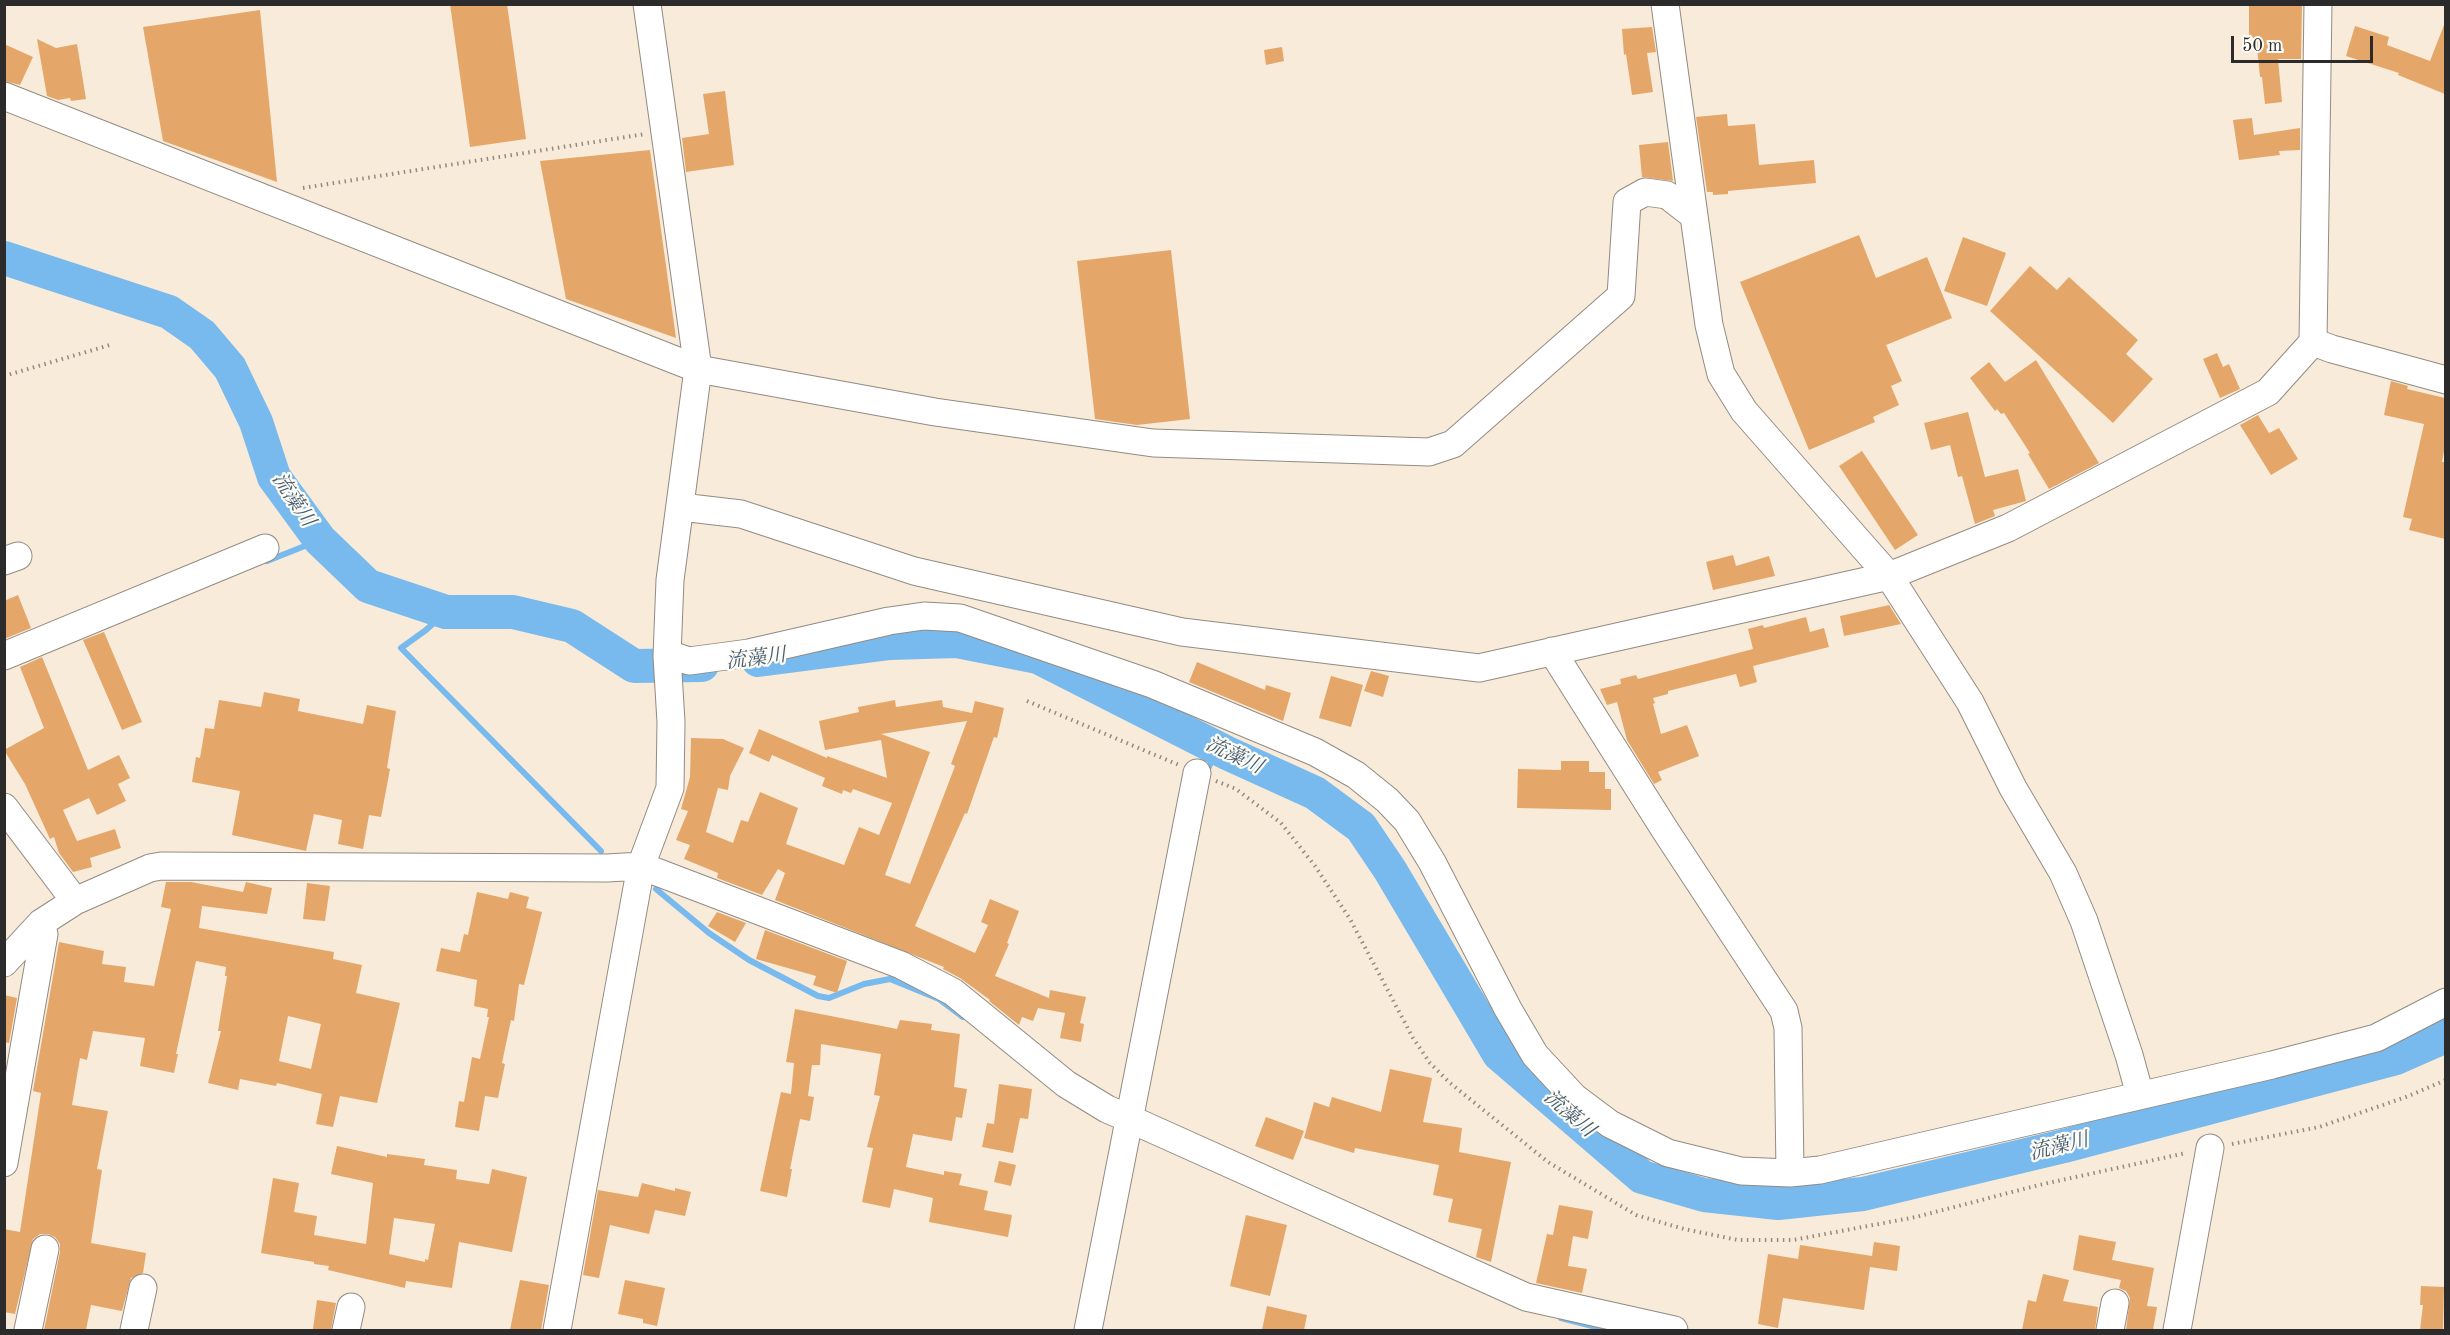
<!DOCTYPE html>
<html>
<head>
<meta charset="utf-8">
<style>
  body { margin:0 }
  #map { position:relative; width:2450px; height:1335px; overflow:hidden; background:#f9ebda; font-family:"Old Standard TT",serif }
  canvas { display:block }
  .frame { position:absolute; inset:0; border:6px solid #2b2b2b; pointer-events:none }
  .scale { position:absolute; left:2231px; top:36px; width:142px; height:27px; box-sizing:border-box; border:3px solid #2b2b2b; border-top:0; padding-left:8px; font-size:18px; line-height:21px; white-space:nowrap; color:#2b2b2b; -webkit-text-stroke:4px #fdfcf7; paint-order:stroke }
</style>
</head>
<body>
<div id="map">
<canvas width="2450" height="1335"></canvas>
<div class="frame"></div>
<div class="scale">50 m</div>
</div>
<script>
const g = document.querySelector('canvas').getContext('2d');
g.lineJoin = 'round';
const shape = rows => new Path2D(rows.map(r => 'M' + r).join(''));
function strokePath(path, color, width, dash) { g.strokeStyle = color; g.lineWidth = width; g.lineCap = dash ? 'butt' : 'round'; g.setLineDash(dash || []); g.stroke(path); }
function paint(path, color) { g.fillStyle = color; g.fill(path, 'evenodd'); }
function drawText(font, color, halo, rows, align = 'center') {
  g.font = font + ' "Old Standard TT","Noto Serif JP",serif'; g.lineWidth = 4.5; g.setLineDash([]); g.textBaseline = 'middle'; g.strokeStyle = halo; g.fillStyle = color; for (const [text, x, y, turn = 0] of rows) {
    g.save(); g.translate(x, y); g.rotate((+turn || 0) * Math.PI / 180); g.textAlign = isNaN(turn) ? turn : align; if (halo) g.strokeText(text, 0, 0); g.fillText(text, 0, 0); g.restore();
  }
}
const stream = shape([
  [267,561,320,540],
  [446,612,426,630,401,648,601,851],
  [1208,769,1212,760,1227,753],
  [656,889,709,933,749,960,818,996,829,998,864,984,890,979,939,999,963,1017],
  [1561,1318,1608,1330]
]);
const river = shape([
  [4,258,169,312,202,335,230,368,256,422,274,477,320,540,368,586,446,612,513,612,572,626,634,666,702,665],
  [758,660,890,643,957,641,1038,657,1227,753,1315,793,1361,827,1390,870,1499,1054,1642,1177,1704,1195,1778,1203,1863,1194,2064,1146,2396,1058,2446,1036]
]);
const building = shape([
  [450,4,507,4,526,139,470,147],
  [2249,4,2302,4,2301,59,2278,59,2282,102,2265,104,2262,77,2260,77,2256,38,2249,38],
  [260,10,277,182,163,141,143,27],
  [2444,25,2445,94,2398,75,2399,73,2346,56,2355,26,2389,37,2387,45,2430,61],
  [1652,27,1656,52,1647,53,1653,92,1632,95,1626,54,1624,55,1622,29],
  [37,39,56,48,77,44,86,99,71,101,70,98,58,100,47,96],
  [4,44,33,57,20,85,4,81],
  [1282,47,1284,61,1266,65,1264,50],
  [725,91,734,165,686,172,682,138,709,134,703,94],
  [1727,114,1728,126,1755,124,1759,165,1814,160,1816,183,1728,191,1728,194,1713,195,1713,192,1707,192,1696,117],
  [2252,118,2254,135,2300,128,2300,150,2279,151,2280,155,2239,160,2233,120],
  [1668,142,1673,181,1642,177,1639,145],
  [650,150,676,338,566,299,540,161],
  [1859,235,1876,278,1927,257,1952,318,1886,345,1902,381,1891,386,1899,405,1873,417,1875,422,1809,450,1740,282],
  [1963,237,2006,253,1987,306,1944,291],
  [1171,250,1190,419,1137,425,1095,419,1077,261],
  [2030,266,2057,290,2069,277,2138,340,2126,354,2153,379,2113,423,1990,311],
  [2217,353,2223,367,2229,364,2240,389,2220,398,2203,359],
  [2036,360,2099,463,2049,489,2028,454,2030,453,2004,413,2001,414,1997,409,1995,411,1970,378,1989,362,2005,382],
  [2391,381,2408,386,2407,389,2445,398,2445,446,2442,462,2445,462,2445,539,2409,530,2412,519,2403,517,2424,424,2384,415],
  [1968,412,1985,477,2018,469,2026,501,1993,510,1995,516,1975,524,1962,476,1958,477,1950,445,1931,450,1924,423],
  [2258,415,2269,433,2279,428,2298,459,2271,475,2240,425],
  [1862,451,1918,535,1895,550,1839,466],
  [1733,555,1736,566,1769,556,1775,576,1713,590,1706,562],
  [18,595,31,628,4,639,4,601],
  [1889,605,1901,624,1844,636,1840,616],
  [1806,617,1810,632,1824,628,1829,647,1753,666,1757,682,1740,687,1736,674,1668,691,1668,694,1653,698,1655,703,1653,704,1661,734,1687,725,1699,756,1658,772,1662,780,1654,784,1627,740,1617,702,1607,705,1600,689,1621,684,1620,679,1636,675,1638,679,1753,649,1748,629,1763,625,1764,628],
  [104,632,142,722,122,730,83,640],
  [42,657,88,770,119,755,130,778,118,784,126,801,97,815,89,798,63,810,77,841,115,829,121,848,90,858,92,867,73,872,59,853,54,837,50,839,25,784,4,750,44,728,20,667],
  [1197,662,1265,690,1266,685,1291,693,1283,721,1189,682],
  [1371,671,1389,676,1383,697,1364,691],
  [1331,676,1363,685,1351,727,1319,718],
  [264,692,300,699,298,711,363,724,367,705,396,711,387,768,390,769,381,817,369,815,363,849,338,844,342,820,314,814,306,851,232,835,240,791,192,782,196,757,200,758,205,728,214,729,219,700,261,707],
  [895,700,896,707,942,700,943,707,972,713,975,701,1004,708,997,738,994,737,967,814,965,813,915,926,975,953,988,925,981,922,990,899,1019,911,1007,943,1009,944,995,976,1049,998,1050,990,1086,997,1080,1023,1084,1024,1081,1042,1060,1038,1065,1013,1038,1008,1033,1021,1022,1017,1019,1025,989,1001,990,1000,960,978,943,969,944,967,775,900,785,873,778,869,762,895,717,878,718,873,684,859,690,845,676,840,688,811,681,809,690,777,691,738,723,739,744,748,730,776,728,790,718,788,706,832,733,843,741,820,748,822,760,792,798,808,786,844,844,865,859,827,879,835,892,803,853,789,851,793,843,790,842,794,822,786,825,778,772,755,769,762,749,753,759,729,827,758,827,756,887,778,881,740,825,750,819,721,859,712,858,707],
  [967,721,951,764,955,766,910,884,885,875,930,752,881,734],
  [1561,761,1589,761,1589,772,1605,772,1605,789,1611,789,1611,810,1517,808,1518,769,1561,770],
  [166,882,191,882,243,892,246,882,272,888,267,914,202,906,199,928,334,952,333,959,362,965,356,993,400,1003,377,1103,340,1096,333,1127,316,1124,322,1094,277,1083,276,1086,240,1079,238,1090,208,1083,221,1031,218,1031,227,976,225,976,226,967,196,961,176,1054,178,1054,174,1073,140,1066,145,1038,93,1031,87,1060,80,1058,72,1105,108,1111,97,1169,102,1170,91,1243,146,1253,143,1273,131,1278,122,1311,91,1305,86,1330,44,1330,60,1252,60,1244,55,1237,48,1234,40,1234,33,1239,15,1314,4,1312,4,1229,20,1232,41,1093,33,1091,59,942,104,951,102,964,126,967,124,982,154,986,171,909,161,907],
  [288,1016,321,1024,311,1069,279,1061],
  [307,883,330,886,325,921,303,919],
  [477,892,508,899,510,892,529,897,526,908,542,912,524,985,519,984,514,1021,511,1020,502,1063,505,1064,498,1098,485,1096,479,1131,455,1127,459,1101,464,1102,472,1057,480,1059,489,1017,487,1017,488,1009,474,1006,477,980,436,971,441,948,460,952,464,934,468,935],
  [717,912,746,923,735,942,708,926],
  [765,930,847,961,837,993,813,985,816,976,756,959],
  [4,995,17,998,9,1043,4,1042],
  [795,1009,897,1029,900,1020,932,1024,931,1030,960,1034,954,1087,967,1089,962,1118,956,1117,952,1141,913,1134,906,1167,944,1175,944,1171,962,1174,959,1185,988,1191,984,1210,1012,1215,1008,1237,929,1222,933,1198,894,1189,890,1208,862,1202,873,1148,867,1147,880,1096,874,1095,881,1054,821,1044,820,1065,812,1065,808,1096,814,1097,810,1121,800,1119,790,1169,792,1169,787,1197,760,1191,781,1092,791,1094,794,1063,786,1062],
  [1390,1069,1432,1078,1423,1122,1462,1128,1459,1152,1511,1162,1491,1262,1476,1257,1482,1229,1448,1222,1453,1199,1433,1195,1439,1165,1355,1148,1354,1153,1304,1138,1314,1102,1329,1107,1332,1097,1381,1112],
  [999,1084,1032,1089,1028,1119,1020,1118,1013,1153,982,1147,987,1123,994,1124],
  [1266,1117,1304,1131,1293,1160,1255,1146],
  [337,1146,387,1157,387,1154,425,1159,424,1165,457,1170,456,1179,489,1184,492,1169,527,1177,512,1252,459,1242,452,1288,406,1281,405,1288,328,1270,329,1266,314,1264,314,1262,261,1253,273,1178,299,1183,294,1212,317,1216,314,1235,366,1244,373,1183,331,1174],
  [394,1218,435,1224,428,1260,425,1259,425,1262,389,1254],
  [999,1161,1016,1165,1011,1186,994,1182],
  [642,1183,675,1191,675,1188,691,1192,685,1216,655,1210,649,1234,610,1225,599,1278,583,1275,598,1190,638,1197],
  [1559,1205,1593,1211,1588,1239,1573,1236,1568,1266,1587,1269,1582,1293,1536,1283,1547,1234,1553,1235],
  [1246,1215,1287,1225,1270,1296,1230,1286],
  [2079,1235,2116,1242,2112,1260,2154,1268,2147,1306,2157,1307,2153,1330,2126,1330,2130,1298,2126,1291,2119,1288,2121,1280,2073,1270],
  [1874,1242,1900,1246,1897,1271,1870,1267,1864,1310,1783,1298,1778,1328,1758,1324,1768,1254,1798,1259,1800,1245,1872,1256],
  [2043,1274,2069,1280,2063,1301,2098,1307,2095,1330,2022,1330,2028,1300,2036,1302],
  [520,1280,549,1285,541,1330,510,1330],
  [625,1280,665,1288,657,1326,643,1323,643,1319,618,1314],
  [2421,1286,2444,1287,2443,1330,2420,1330,2423,1305,2420,1305],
  [317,1300,336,1303,331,1330,313,1329],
  [1267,1306,1307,1315,1304,1330,1262,1330]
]);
const path = shape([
  [303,188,645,134],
  [4,376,110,345],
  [1027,701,1179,765],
  [1216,781,1236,789,1281,823,1315,866,1350,919,1413,1038,1430,1063,1450,1083,1548,1162,1636,1215,1684,1229,1738,1240,1793,1240,1916,1217,2039,1185,2186,1153],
  [2232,1144,2319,1127,2406,1097,2446,1080]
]);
const minor = shape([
  [1665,4,1709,325,1721,374,1744,411,1889,576,1970,702,2013,788,2063,873,2084,921,2129,1055,2140,1095],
  [4,96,698,369,935,412,1153,443,1429,452,1453,444,1621,296,1627,202,1645,192,1667,195,1693,215],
  [2313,342,2332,349,2446,380],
  [681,507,741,514,914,571,1182,632,1479,668,1889,576,2008,528,2268,392,2313,342,2318,4],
  [4,561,18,556],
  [1552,651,1665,830,1784,1011,1788,1028,1790,1173],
  [668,654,689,661,749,653,889,621,924,616,960,618,1152,684,1315,752,1356,775,1387,800,1407,821,1432,862,1508,1009,1535,1055,1574,1097,1610,1124,1668,1153,1741,1171,1790,1173,1820,1170,2272,1065,2376,1038,2446,1002],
  [4,656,265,548],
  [4,807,75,901],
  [4,963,41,923,75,901,150,868,161,866,607,868,641,866,901,965,953,992,1066,1084,1107,1109,1130,1119,1526,1297,1674,1330],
  [4,1163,44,934,41,923],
  [28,1330,45,1249],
  [134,1330,143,1288],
  [346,1330,351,1307],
  [557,1330,641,866,670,788,671,722,667,656,670,580,698,369,647,4],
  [1088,1330,1197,773],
  [2110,1330,2115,1303],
  [2177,1330,2210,1148]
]);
const waterNames = [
  ["流藻川",293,500,56],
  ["流藻川",756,659,-7],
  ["流藻川",1234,756,25],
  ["流藻川",1569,1114,41],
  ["流藻川",2059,1147,-14]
];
strokePath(stream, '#78baed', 6);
strokePath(river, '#78baed', 34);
paint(building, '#e4a769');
strokePath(minor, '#928b82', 29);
strokePath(path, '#928b82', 4, [1.5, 4.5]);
strokePath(minor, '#fff', 27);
drawText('italic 20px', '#465d6f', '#fdfcf7', waterNames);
</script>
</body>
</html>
